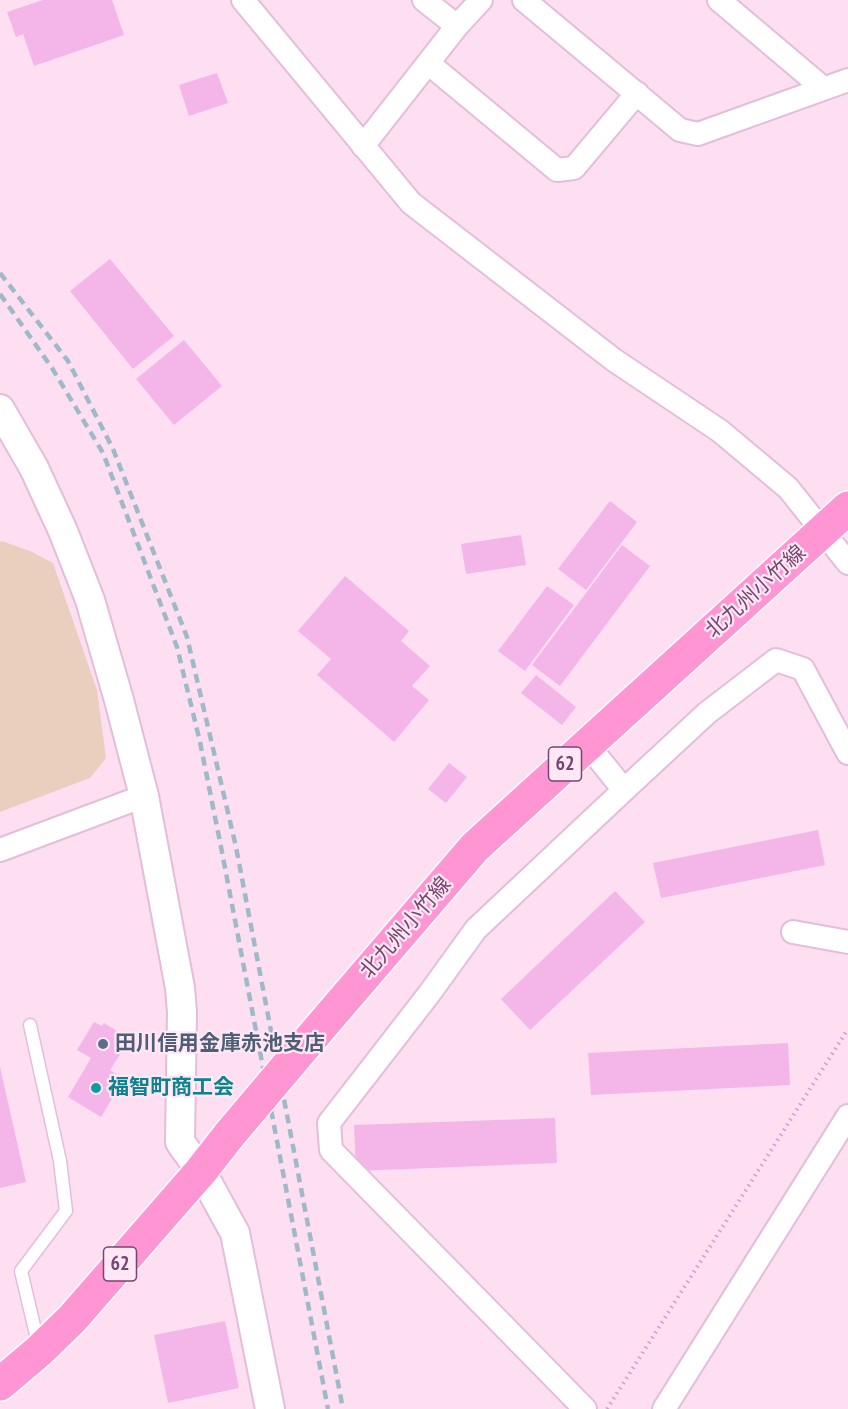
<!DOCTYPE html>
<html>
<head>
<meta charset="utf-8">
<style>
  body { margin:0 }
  canvas { display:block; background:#fddff1 }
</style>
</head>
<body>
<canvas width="848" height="1409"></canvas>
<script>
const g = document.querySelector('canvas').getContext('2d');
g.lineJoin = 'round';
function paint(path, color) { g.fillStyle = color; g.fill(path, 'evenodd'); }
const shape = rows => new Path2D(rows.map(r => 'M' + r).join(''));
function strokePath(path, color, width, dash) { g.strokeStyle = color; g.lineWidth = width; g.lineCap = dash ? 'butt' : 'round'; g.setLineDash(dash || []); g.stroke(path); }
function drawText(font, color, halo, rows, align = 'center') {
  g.font = font + ' "PT Sans Narrow","Noto Sans JP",sans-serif'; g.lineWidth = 4.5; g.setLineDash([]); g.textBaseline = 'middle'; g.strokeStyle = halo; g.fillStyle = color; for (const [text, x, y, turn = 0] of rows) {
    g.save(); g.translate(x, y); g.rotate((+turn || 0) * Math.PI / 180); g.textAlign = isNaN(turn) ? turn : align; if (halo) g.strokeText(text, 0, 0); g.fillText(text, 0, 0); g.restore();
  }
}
const green = shape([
  [2,541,30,551,53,563,97,690,106,758,90,778,0,812,0,542]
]);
const building = shape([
  [43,0,112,0,124,35,34,66,23,34,16,37,7,12],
  [217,73,228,103,189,116,179,85],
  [110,259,174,336,133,369,70,291],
  [184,340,222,386,174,425,136,379],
  [610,501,637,522,586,590,558,569],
  [521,535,526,565,466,574,461,544],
  [622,545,650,566,560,686,532,665],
  [345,576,409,631,401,641,430,666,412,686,429,700,394,742,317,675,331,659,298,631],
  [547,586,574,605,525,671,498,651],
  [536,675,576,707,562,725,521,693],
  [449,763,467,777,446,803,428,789],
  [818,830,825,865,661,898,653,863],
  [615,891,645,922,530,1030,501,999],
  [94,1022,102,1026,104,1023,130,1039,110,1070,124,1079,101,1117,68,1097,91,1058,77,1050],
  [788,1043,790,1085,591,1095,588,1053],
  [0,1067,26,1182,0,1188],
  [555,1118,557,1163,356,1171,354,1125],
  [225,1321,239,1388,168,1403,154,1335]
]);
const path = shape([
  [607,1409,848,1029]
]);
const service = shape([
  [30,1025,60,1161,66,1211,21,1271,39,1347]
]);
const minor = shape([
  [243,0,411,203,614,360,720,431,788,488,848,563],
  [424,0,457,26],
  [524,0,680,130,698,134,848,80],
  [719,0,823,88],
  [428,63,557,170,574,168,637,93],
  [363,146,457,26,481,0],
  [624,790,707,713,776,660,803,669,848,753],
  [0,850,144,796],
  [793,932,848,942],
  [585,1409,331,1150,329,1123,429,994,476,929,624,790,587,744],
  [664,1409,848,1116]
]);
const tertiary = shape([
  [0,409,34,468,63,531,90,600,119,700,144,796,180,988,182,1012,180,1142,201,1171,235,1233,270,1409]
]);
const primary = shape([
  [306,1044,475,847,848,508],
  [0,1384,39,1351,72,1319,201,1171,230,1134]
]);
const rail = shape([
  [0,273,68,361,113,449,187,637,236,847,343,1409],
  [0,294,52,368,103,453,177,647,200,742,222,852,328,1409]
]);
const primaryBridge = shape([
  [230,1134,306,1044]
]);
const markers = [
  [103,1044,6,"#5c6f8a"],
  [96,1088,6,"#0f9aa8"]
];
const shields = [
  [565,764,33],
  [120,1264,33]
];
const shieldNames = [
  ["62",565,764],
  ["62",120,1264]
];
const streetNames = [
  ["北九州小竹線",756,592,-42],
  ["北九州小竹線",406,928,-49]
];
const serviceNames = [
  ["田川信用金庫赤池支店",115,1044]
];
const cultureNames = [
  ["福智町商工会",108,1088]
];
paint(green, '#ebcfbe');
paint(building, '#f4b6e9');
strokePath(service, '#e3beda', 15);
strokePath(minor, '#e3beda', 26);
strokePath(tertiary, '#e3beda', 32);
strokePath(primary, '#fff', 36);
strokePath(path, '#d899cd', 4, [1.5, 4.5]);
strokePath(service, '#fff', 12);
strokePath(minor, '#fff', 22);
strokePath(tertiary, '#fff', 28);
strokePath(primary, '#ff95d3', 33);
strokePath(rail, '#9fb9c6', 4.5, [9, 6]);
strokePath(primaryBridge, '#fff', 36, []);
strokePath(primaryBridge, '#ff95d3', 33);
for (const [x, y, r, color] of markers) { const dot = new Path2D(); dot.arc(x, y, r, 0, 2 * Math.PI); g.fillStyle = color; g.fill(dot); strokePath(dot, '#ffe7f5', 2); }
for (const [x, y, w] of shields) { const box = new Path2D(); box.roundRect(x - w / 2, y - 17, w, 34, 4.5); g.fillStyle = '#ffe7f5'; g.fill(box); strokePath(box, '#75466e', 1.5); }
drawText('bold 20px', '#75466e', null, shieldNames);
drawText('21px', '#75466e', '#ffe7f5', streetNames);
drawText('bold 21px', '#4e5e75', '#ffe7f5', serviceNames, 'left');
drawText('bold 21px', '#0d838f', '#ffe7f5', cultureNames, 'left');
</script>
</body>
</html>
